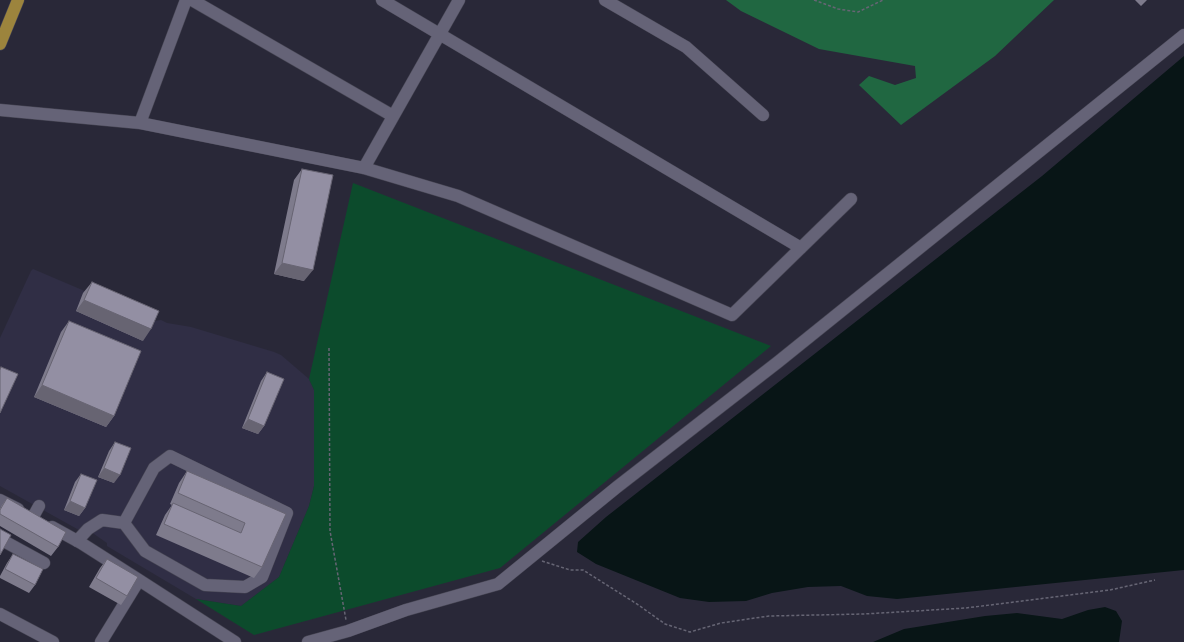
<!DOCTYPE html>
<html>
<head>
<meta charset="utf-8">
<style>
  body { margin:0 }
  canvas { display:block; background:#292838 }
</style>
</head>
<body>
<canvas width="1184" height="642"></canvas>
<script>
const g = document.querySelector('canvas').getContext('2d');
g.lineJoin = 'round';
function paint(path, color) { g.fillStyle = color; g.fill(path, 'evenodd'); }
const shape = rows => new Path2D(rows.map(r => 'M' + r).join(''));
function strokePath(path, color, width, dash) { g.strokeStyle = color; g.lineWidth = width; g.lineCap = dash ? 'butt' : 'round'; g.setLineDash(dash || []); g.stroke(path); }
const built = shape([
  [33,269,155,321,161,320,167,323,191,327,274,352,281,355,309,379,314,390,314,486,309,506,279,577,241,606,196,599,107,546,107,543,84,527,79,530,0,486,0,338,31,271]
]);
const green = shape([
  [353,183,771,346,500,568,254,635,196,599,241,606,279,577,309,506,314,486,314,390,309,379]
]);
const forest = shape([
  [726,0,1054,0,995,56,901,125,859,85,869,76,895,85,916,78,915,66,819,49,741,11]
]);
const water = shape([
  [1184,56,1184,570,897,599,867,596,841,586,808,587,772,593,746,601,709,602,680,598,596,564,577,552,578,542,606,517,1042,176],
  [1105,607,1116,611,1122,621,1119,642,873,642,904,629,985,616,1017,613,1062,619,1088,610]
]);
const path = shape([
  [814,0,838,9,858,12,883,0],
  [329,348,330,531,346,620],
  [542,561,570,570,583,570,637,604,665,624,690,632,721,623,769,616,864,614,966,608,1110,590,1155,580]
]);
const minor = shape([
  [192,0,393,116],
  [382,0,801,248],
  [605,0,686,47,763,115],
  [0,110,140,123,364,168,458,196,732,315,851,199],
  [140,123,186,0],
  [364,168,459,0],
  [0,500,18,509],
  [33,517,39,506],
  [52,527,81,543,139,580,235,642],
  [0,539,44,563],
  [77,541,88,529,102,520,124,523,145,551,205,585,245,587,262,577,287,513,170,456,154,468,124,523],
  [0,614,53,642],
  [101,642,139,580],
  [308,642,348,631,406,610,498,584,617,487,778,362,1184,35]
]);
const major = shape([
  [0,44,18,0]
]);
const wall = shape([
  [1135,0,1147,0,1141,6],
  [302,169,304,281,274,274,294,180],
  [92,282,143,341,76,311,83,293],
  [69,321,114,416,106,427,34,397,61,332],
  [267,372,264,426,258,434,242,428,261,381],
  [115,442,114,483,98,477,109,451],
  [187,471,286,514,262,567,254,578,156,535,165,515,172,505,170,504,179,483],
  [81,474,85,508,79,516,64,510,75,482],
  [7,498,58,547,51,556,0,526,0,508],
  [13,554,35,585,29,593,0,578,0,576,7,563],
  [107,559,127,596,121,605,89,587,100,568]
]);
const shadedWall = shape([
  [282,263,313,270,304,281,274,274],
  [84,300,151,329,143,341,76,311],
  [42,385,114,416,106,427,34,397],
  [248,419,264,426,258,434,242,428],
  [104,468,120,475,114,483,98,477],
  [70,501,85,508,79,516,64,510]
]);
const building = shape([
  [302,169,333,175,313,270,282,263,302,169],
  [92,282,159,311,151,329,84,300,92,282],
  [69,321,141,351,114,416,42,385,69,321],
  [1,367,18,374,0,413,0,370,1,367],
  [267,372,284,379,264,426,248,419,267,372],
  [115,442,131,448,120,475,104,468,115,442],
  [187,471,286,514,262,567,164,524,173,503,241,533,245,523,178,493,187,471],
  [81,474,97,480,85,508,70,501,81,474],
  [7,498,66,532,58,547,0,514,0,510,7,498],
  [0,529,11,535,0,555,0,529],
  [13,554,43,569,35,585,5,569,13,554],
  [107,559,138,577,127,596,96,578,107,559]
]);
paint(built, '#302e45');
paint(green, '#0c4b2c');
paint(forest, '#206741');
paint(water, '#081516');
strokePath(minor, '#474654', 13);
strokePath(major, '#474654', 13);
strokePath(path, '#666574', 1.5, [3, 2]);
strokePath(minor, '#656377', 12);
strokePath(major, '#9c843d', 12);
paint(wall, '#7e7b8c');
paint(shadedWall, '#676472');
paint(building, '#938fa3');
strokePath(building, '#676472', 1);
</script>
</body>
</html>
